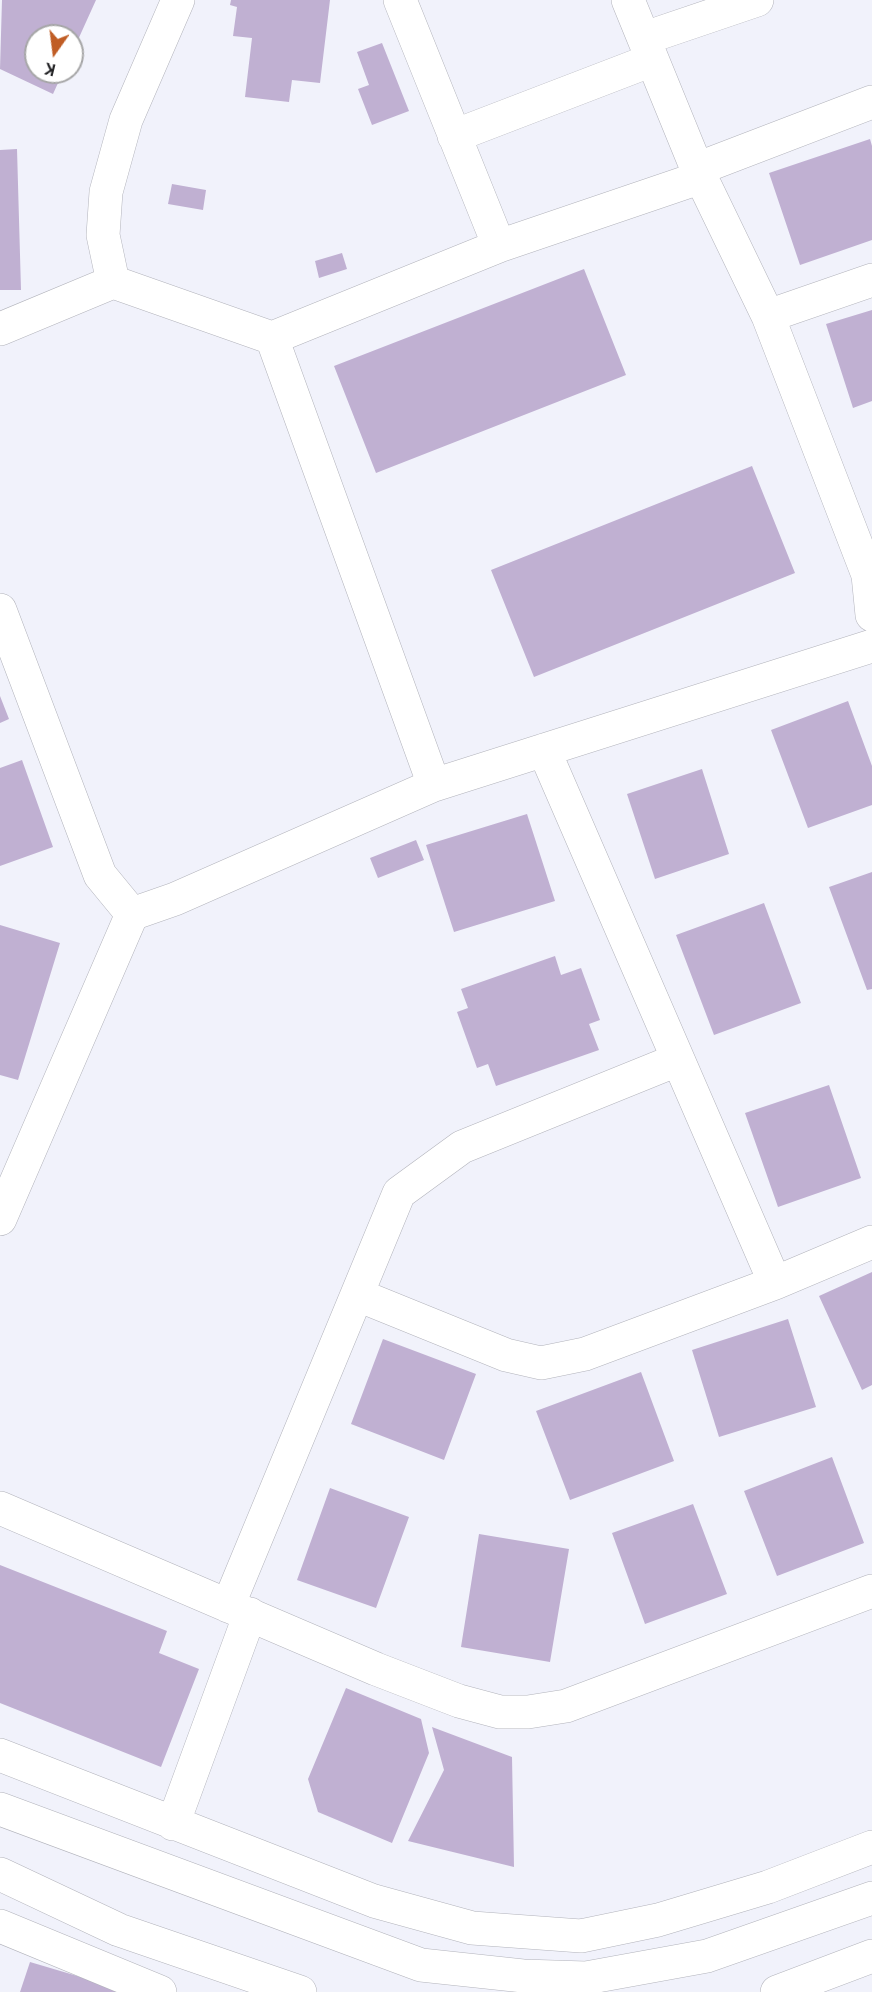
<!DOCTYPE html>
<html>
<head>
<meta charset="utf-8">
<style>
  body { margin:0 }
  #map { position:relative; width:872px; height:1992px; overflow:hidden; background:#f1f2fb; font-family:Ubuntu,sans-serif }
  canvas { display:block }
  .north { position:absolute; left:24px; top:24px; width:60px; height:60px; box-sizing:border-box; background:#fff; border:2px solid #a6a6a7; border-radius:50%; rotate:194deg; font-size:16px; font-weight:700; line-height:24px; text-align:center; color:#212124 }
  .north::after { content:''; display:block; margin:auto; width:21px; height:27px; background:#c05d25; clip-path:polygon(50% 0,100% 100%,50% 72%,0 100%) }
</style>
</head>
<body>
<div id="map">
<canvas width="872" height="1992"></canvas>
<div class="north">K</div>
</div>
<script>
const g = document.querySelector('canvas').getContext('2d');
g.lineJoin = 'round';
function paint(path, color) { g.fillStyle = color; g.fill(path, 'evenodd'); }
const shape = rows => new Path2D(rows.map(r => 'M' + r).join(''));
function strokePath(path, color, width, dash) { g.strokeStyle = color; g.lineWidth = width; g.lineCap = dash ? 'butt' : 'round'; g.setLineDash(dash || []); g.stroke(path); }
const building = shape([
  [2,0,96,0,72,53,72,36,36,36,36,72,63,72,53,94,0,69],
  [231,0,330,0,320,83,292,80,289,102,245,97,252,38,233,36,237,7,230,5],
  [382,43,409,111,372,125,358,89,369,85,357,52],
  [870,139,872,146,872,240,800,265,769,173],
  [17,149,21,290,0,290,0,150],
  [172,184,206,190,203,210,168,204],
  [342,253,347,269,319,278,315,261],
  [584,269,626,375,376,473,334,366],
  [872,310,872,401,853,408,826,324],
  [752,466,795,573,534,677,491,570],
  [0,696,9,719,0,723],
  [848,701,872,766,872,805,808,828,771,730],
  [22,760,53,847,0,866,0,768],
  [702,769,729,854,655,879,627,794],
  [527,814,555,901,454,932,426,845],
  [416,840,424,860,378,878,370,858],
  [872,872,872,989,867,990,829,887],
  [764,903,801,1003,714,1035,676,935],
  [0,925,60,943,18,1080,0,1075],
  [555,956,561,975,581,968,600,1020,589,1024,599,1050,496,1086,488,1064,477,1068,457,1012,468,1008,461,989],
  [829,1085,861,1178,778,1207,745,1113],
  [872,1272,872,1385,862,1390,819,1296],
  [788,1319,816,1407,719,1437,692,1350],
  [383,1339,476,1374,444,1460,351,1424],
  [641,1372,674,1461,570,1500,536,1411],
  [832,1457,864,1543,777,1576,744,1491],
  [330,1488,409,1517,376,1608,297,1580],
  [693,1504,727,1594,645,1624,612,1533],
  [479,1534,569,1549,550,1662,461,1647],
  [0,1565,167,1631,159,1653,199,1669,161,1767,0,1703],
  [346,1688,421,1719,429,1753,392,1843,318,1812,308,1779],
  [432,1727,512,1757,514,1867,408,1841,444,1770],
  [30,1962,128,1991,128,1992,20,1992]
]);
const minor = shape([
  [400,0,499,246],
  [628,0,697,169,768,316,868,575,872,615],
  [645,38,757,0],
  [454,136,652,60],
  [697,169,872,102],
  [113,282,103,235,106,192,126,120,178,0],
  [768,316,872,280],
  [0,329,113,282,272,338,434,785],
  [272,338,499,246,702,177],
  [0,610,100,875,132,914],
  [544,750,775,1283],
  [0,1219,132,914,175,899,434,785,872,646],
  [358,1295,506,1355,541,1363,585,1354,775,1283,872,1242],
  [0,1508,376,1669,459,1701,500,1712,528,1712,566,1706,872,1591],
  [228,1606,399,1193,462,1147,677,1060],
  [0,1755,374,1901,472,1928,581,1936,658,1920,768,1887,872,1847],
  [173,1824,250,1614],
  [0,1926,160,1992]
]);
const major = shape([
  [0,1809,421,1965,523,1976,586,1978,707,1956,872,1898],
  [0,1874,119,1930,300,1992],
  [777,1992,872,1956]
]);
paint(building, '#c0b0d2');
strokePath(minor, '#b2b3bb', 34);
strokePath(major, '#b2b3bb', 34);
strokePath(minor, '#fff', 33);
strokePath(major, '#fff', 33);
</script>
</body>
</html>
